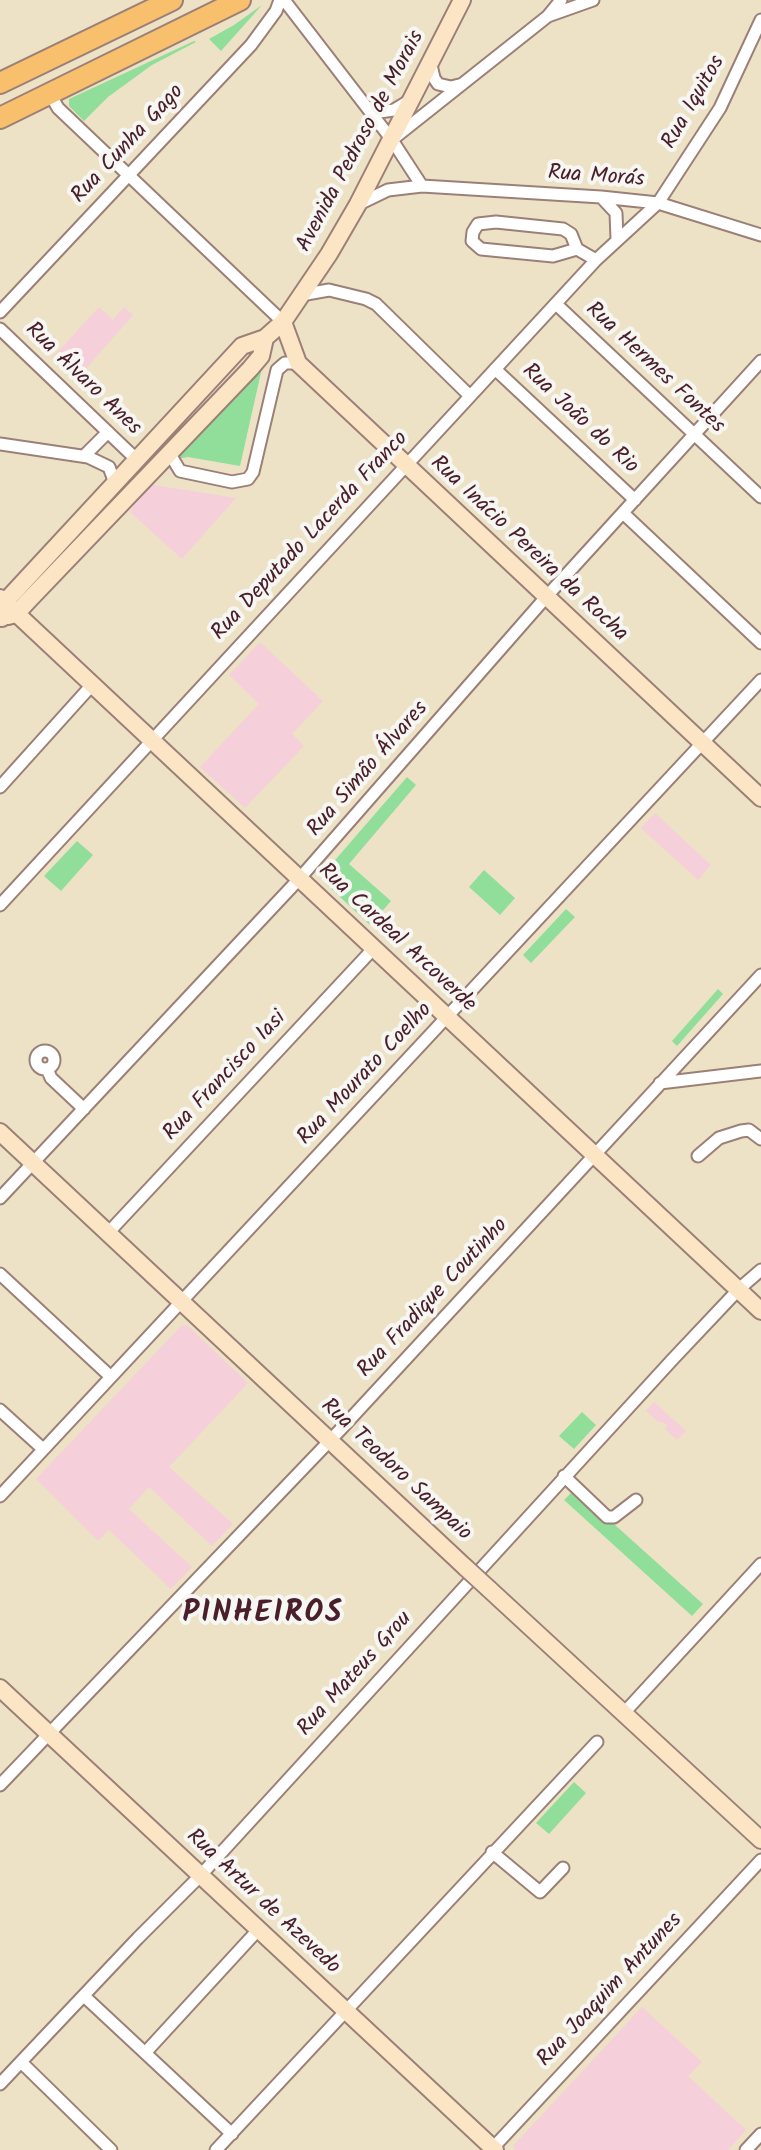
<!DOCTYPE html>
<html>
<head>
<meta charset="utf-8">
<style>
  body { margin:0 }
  canvas { display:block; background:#ede2c5 }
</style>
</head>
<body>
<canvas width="761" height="2150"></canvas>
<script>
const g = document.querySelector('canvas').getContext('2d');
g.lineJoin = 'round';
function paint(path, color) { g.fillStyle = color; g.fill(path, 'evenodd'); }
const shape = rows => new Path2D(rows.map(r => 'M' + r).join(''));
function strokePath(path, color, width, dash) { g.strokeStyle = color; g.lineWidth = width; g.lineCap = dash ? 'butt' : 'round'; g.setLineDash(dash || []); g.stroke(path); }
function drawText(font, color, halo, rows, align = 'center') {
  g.font = font + ' Kalam,sans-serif'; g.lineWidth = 8; g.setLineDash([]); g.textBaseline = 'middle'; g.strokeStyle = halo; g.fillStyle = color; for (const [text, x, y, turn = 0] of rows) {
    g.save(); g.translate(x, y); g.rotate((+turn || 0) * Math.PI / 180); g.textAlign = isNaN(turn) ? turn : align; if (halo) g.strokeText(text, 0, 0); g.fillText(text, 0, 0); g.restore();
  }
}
const built = shape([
  [99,307,113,320,124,307,133,315,76,380,52,358],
  [147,484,236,498,182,559,130,512],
  [260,642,323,701,292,734,304,746,245,808,200,767,259,704,229,675],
  [655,813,711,865,698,880,641,828],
  [187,1325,248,1383,169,1467,233,1524,212,1546,149,1487,129,1509,192,1567,171,1589,109,1530,98,1541,36,1479,181,1326],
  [654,1402,686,1431,677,1440,665,1429,667,1425,660,1421,658,1422,646,1411],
  [642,2007,702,2062,688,2076,746,2130,728,2150,515,2150,513,2146]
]);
const green = shape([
  [262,5,221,51,209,39,234,25],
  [194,41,196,42,152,65,108,97,84,121,69,106,69,99],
  [262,368,240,466,188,457,177,459],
  [407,777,416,785,349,864,391,901,370,925,325,883,323,874],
  [77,841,93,855,61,891,44,876],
  [484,870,515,898,500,915,469,887],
  [566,909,575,917,531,963,523,955],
  [718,989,723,994,677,1046,672,1041],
  [582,1412,596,1425,574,1449,559,1436],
  [575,1489,703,1604,692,1616,564,1500],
  [574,1782,586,1793,549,1834,536,1823]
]);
const street = shape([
  [284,0,392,140,422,186],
  [548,16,593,0],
  [431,65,434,78,438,84,451,87,459,85],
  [50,94,58,108,283,322],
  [372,113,394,110,409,101],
  [393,139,548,16,561,0],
  [602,198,616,213,617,239],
  [359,204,388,190,422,186,601,197,658,203,761,235],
  [577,249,553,256,481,249,472,241,473,232,478,224,496,222,563,229,571,234,577,249,596,260],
  [301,295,329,290,366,299,376,304,470,396],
  [556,304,761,497],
  [0,312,251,45,276,11,280,0],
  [0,329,136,459],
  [495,369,635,500],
  [0,444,88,457,109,467,115,483],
  [170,454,180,471,232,482,248,479,253,472,277,370,285,363,298,363],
  [84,456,108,432],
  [623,513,761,643],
  [0,787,91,686],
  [0,905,596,260,658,203,720,108,761,20],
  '36 1060a9 9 0 1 1 18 0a9 9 0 1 1-18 0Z',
  [47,1069,51,1078,84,1109],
  [660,1083,761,1071],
  [698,1156,719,1138,741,1131,749,1130,761,1139],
  [0,1198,300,878,547,596,761,361],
  [108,1233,373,949],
  [0,1274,111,1377],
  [0,1410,43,1449],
  [564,1476,607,1517,614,1517,636,1500],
  [0,1496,761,680],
  [623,1714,761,1564],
  [0,1785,341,1429,761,975],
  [492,1852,540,1892,563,1868],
  [84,1996,232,2134],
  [145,2053,258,1930],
  [21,2062,111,2150],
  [0,2084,138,1938,200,1876,672,1360,739,1289,761,1270],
  [216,2150,597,1742],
  [491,2150,761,1860],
  [746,2150,761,2134]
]);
const secondary = shape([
  [283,322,298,363,761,798],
  [0,598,761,1311],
  [8,616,16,614,29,600,250,369,261,356,265,338],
  [2,618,4,603,242,346,265,338,283,322,329,254,358,204,462,0],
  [0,1132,465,1567],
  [489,1589,761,1840],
  [0,1688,495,2150]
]);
const highway = shape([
  [0,83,172,0],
  [0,118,240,0]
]);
const secondaryBridge = shape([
  [465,1567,489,1589]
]);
const streetNames = [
  ["Rua Iquitos",695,103,-60],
  ["Avenida Pedroso de Morais",362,142,-62],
  ["Rua Cunha Gago",129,145,-47],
  ["Rua Morás",596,178,4],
  ["Rua Hermes Fontes",654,369,43],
  ["Rua Álvaro Anes",82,380,44],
  ["Rua João do Rio",579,420,43],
  ["Rua Deputado Lacerda Franco",311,537,-47],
  ["Rua Inácio Pereira da Rocha",528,550,43],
  ["Rua Simão Álvares",369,770,-49],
  ["Rua Cardeal Arcoverde",396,939,43],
  ["Rua Mourato Coelho",366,1075,-47],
  ["Rua Francisco Iasi",226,1077,-47],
  ["Rua Fradique Coutinho",434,1299,-47],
  ["Rua Teodoro Sampaio",395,1471,43],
  ["Rua Mateus Grou",356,1675,-48],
  ["Rua Artur de Azevedo",262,1903,43],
  ["Rua Joaquim Antunes",611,1991,-47]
];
const districtNames = [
  ["PINHEIROS",263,1616]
];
paint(built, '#f5cfd9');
paint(green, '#91de9b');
strokePath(street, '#9c8078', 15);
strokePath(secondary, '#9c8078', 20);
strokePath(highway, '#9c8078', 24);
strokePath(street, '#fff', 11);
strokePath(secondary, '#fce5c4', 16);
strokePath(highway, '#f8bf6c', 20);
strokePath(secondaryBridge, '#9c8078', 20, []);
strokePath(secondaryBridge, '#fce5c4', 16);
drawText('22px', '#4a1f2b', '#f6f6f2', streetNames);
g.letterSpacing = '2px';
drawText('bold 30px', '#4a1f2b', '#f6f6f2', districtNames);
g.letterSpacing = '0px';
</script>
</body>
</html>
